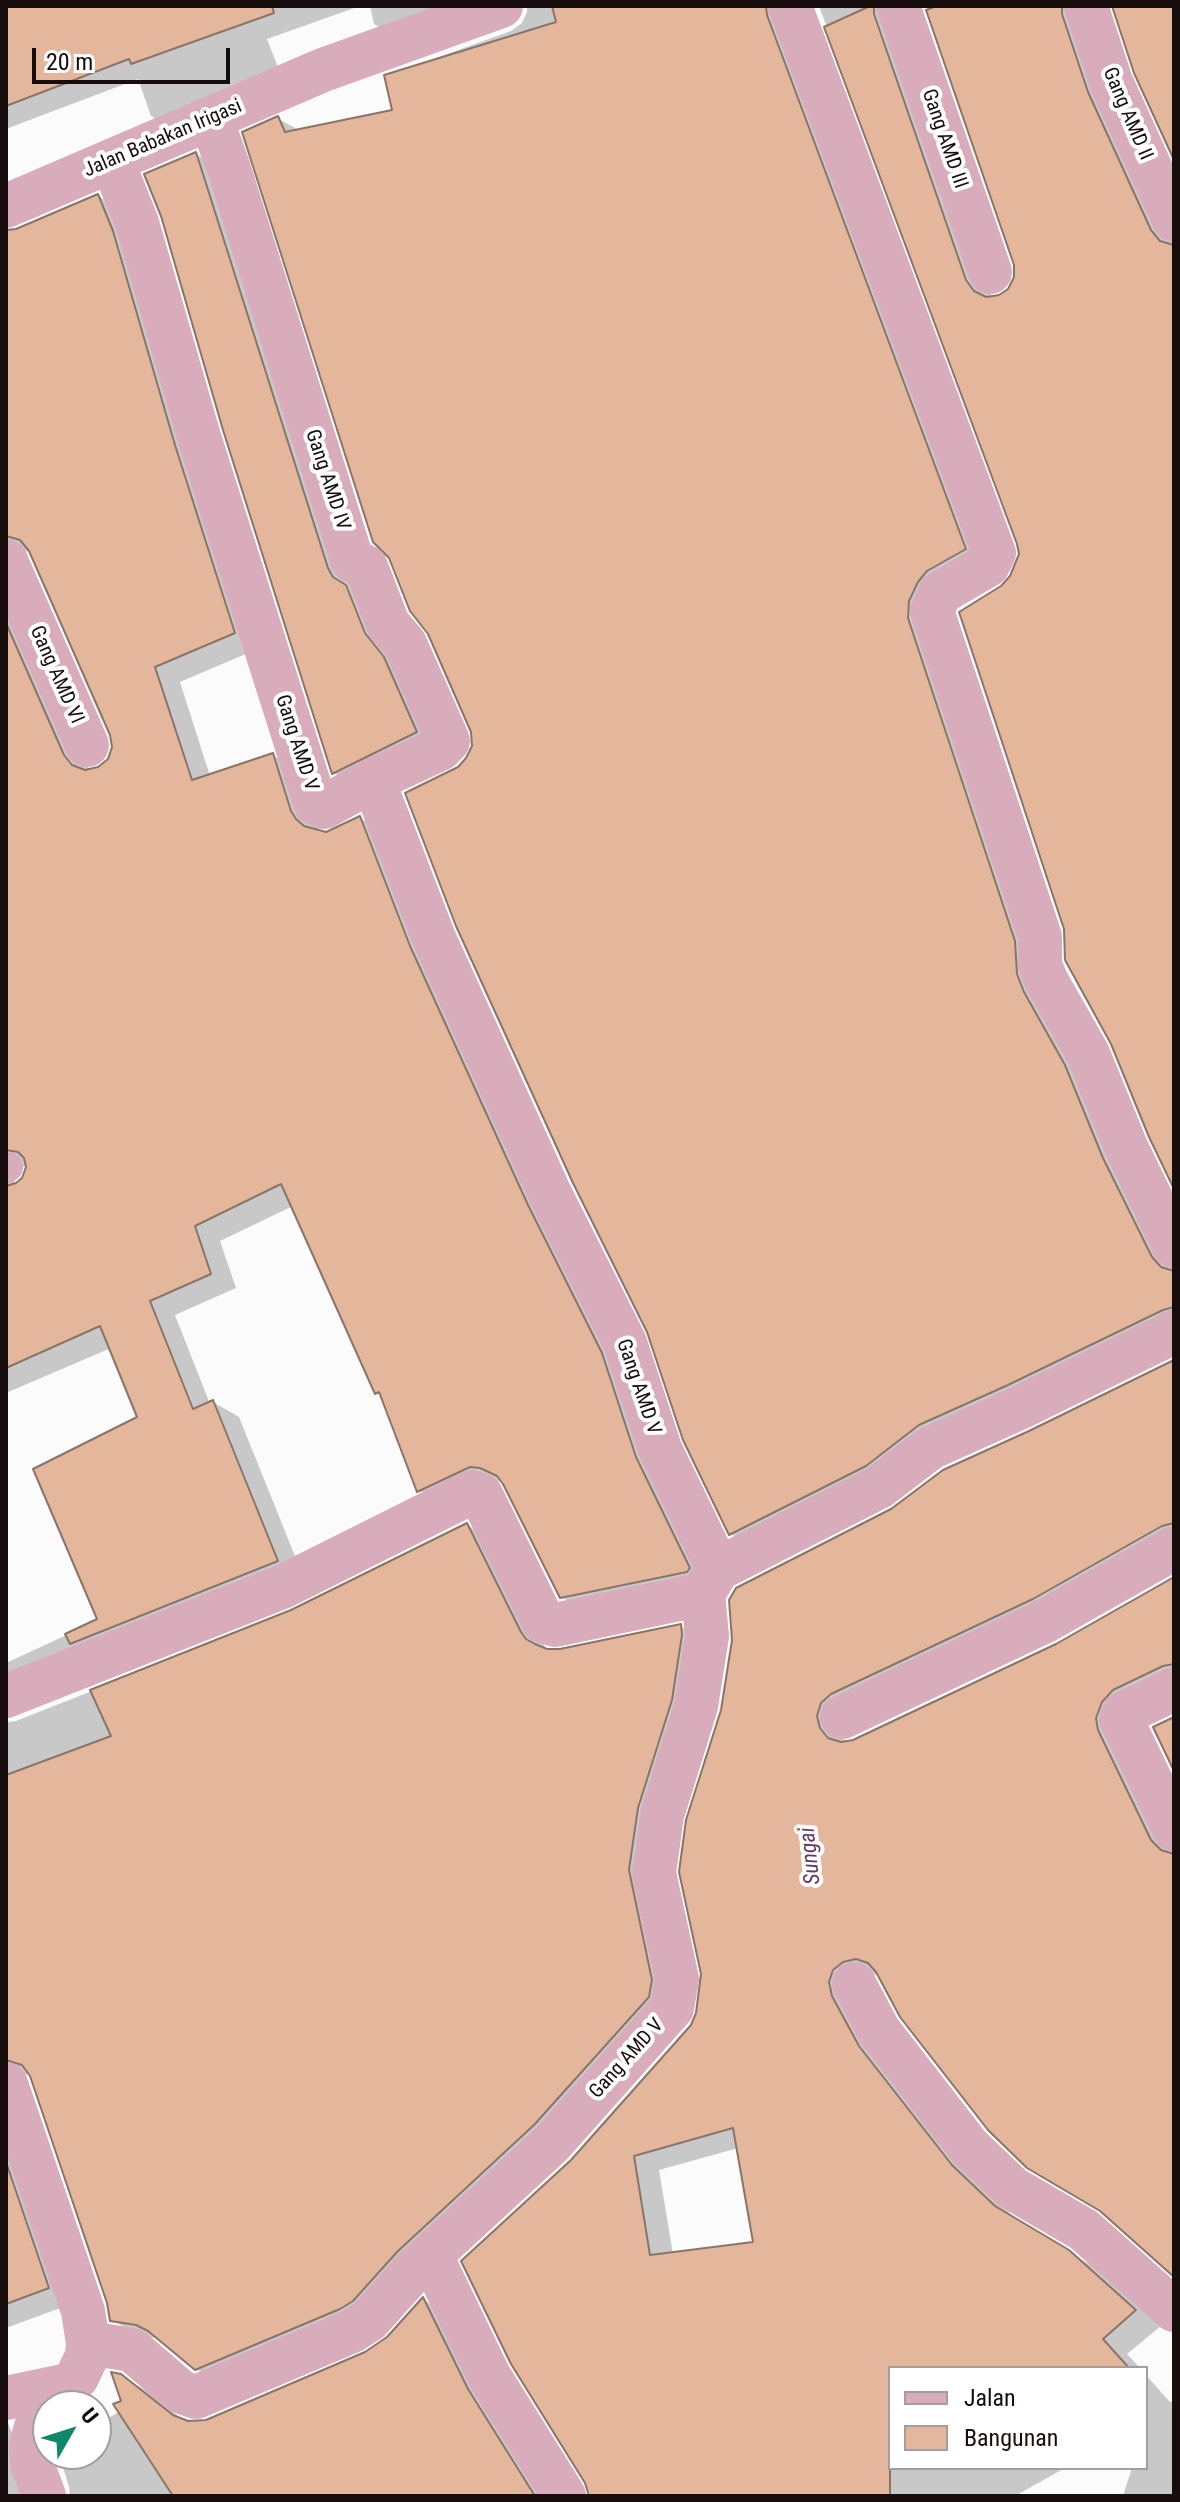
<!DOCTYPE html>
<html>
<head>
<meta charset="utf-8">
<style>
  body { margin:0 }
  #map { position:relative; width:1180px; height:2502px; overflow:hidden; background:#fbfbfb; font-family:"Roboto Condensed",sans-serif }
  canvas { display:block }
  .frame { position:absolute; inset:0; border:8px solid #170d0d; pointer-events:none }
  .legend { position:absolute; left:888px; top:2366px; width:260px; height:104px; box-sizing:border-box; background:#fff; border:2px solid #a29e9e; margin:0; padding:10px 14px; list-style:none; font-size:24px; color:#170d0d }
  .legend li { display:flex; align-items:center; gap:16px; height:40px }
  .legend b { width:40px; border:2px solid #a29e9e }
  .north { position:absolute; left:32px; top:2390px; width:80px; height:80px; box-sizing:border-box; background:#fff; border:2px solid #a29e9e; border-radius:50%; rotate:51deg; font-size:22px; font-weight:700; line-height:32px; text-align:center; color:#170d0d }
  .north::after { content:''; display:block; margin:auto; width:28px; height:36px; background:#0f8869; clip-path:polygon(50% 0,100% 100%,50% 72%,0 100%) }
  .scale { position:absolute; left:32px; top:48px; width:198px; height:36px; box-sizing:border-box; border:4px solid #170d0d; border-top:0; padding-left:10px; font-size:24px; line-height:28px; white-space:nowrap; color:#170d0d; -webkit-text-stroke:6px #fff; paint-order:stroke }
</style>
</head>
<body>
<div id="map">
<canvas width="1180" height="2502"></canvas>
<div class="frame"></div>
<ul class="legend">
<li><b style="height:10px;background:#d9acbc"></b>Jalan</li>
<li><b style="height:22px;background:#e4b79c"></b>Bangunan</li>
</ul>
<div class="north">U</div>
<div class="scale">20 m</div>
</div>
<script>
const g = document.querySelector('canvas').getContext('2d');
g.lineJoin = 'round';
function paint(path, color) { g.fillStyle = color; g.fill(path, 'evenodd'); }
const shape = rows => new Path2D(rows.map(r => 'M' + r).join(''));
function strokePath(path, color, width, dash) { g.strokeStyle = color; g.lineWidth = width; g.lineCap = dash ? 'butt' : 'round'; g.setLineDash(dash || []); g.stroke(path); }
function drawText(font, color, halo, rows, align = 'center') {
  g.font = font + ' "Roboto Condensed",sans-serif'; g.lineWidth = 8; g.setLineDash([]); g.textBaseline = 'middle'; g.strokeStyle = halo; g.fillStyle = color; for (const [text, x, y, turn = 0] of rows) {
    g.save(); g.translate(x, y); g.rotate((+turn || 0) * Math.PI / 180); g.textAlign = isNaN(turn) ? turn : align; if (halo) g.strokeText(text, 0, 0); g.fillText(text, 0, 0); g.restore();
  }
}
const shadow = shape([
  [6,6,360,6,267,39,285,85,177,131,151,116,138,79,6,129],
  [370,6,493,6,400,39,374,24],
  [527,6,796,6,991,564,935,616,1174,1267,1174,1331,757,1549,731,1534,459,768,474,747,473,731,278,119,301,131,395,112,386,76,511,31,522,23,527,12],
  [819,6,904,6,900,30,992,298,998,298,1011,289,1017,276,1016,263,927,6,1092,6,1174,241,1174,1184,1066,929,1002,588,1012,578,1021,555,1019,544],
  [196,154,220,168,440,746,358,787,334,773],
  [98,196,124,211,260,648,180,682,210,776,273,755,299,770,320,832,326,834,360,818,386,833,715,1583,588,1612,561,1597,504,1482,497,1481,444,1505,418,1490,383,1396,376,1393,293,1206,220,1241,236,1288,175,1315,210,1404,213,1402,239,1417,303,1576,7,1707,8,1722,16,1721,292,1612,467,1525,493,1540,546,1649,560,1651,680,1626,706,1641,664,1823,677,1995,423,2266,223,2384,196,2369,160,2339,138,2335,112,2320,109,2302,31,2074,24,2075,74,2303,6,2328,6,1663,99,1620,139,1418,111,1348,6,1393,6,232,16,231],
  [31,551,112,734,114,747,109,760,97,770,90,771,9,587,23,552],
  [24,1166,27,1166,25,1177,14,1185,16,1174],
  [1174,1362,1174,1548,843,1730,845,1743,853,1742,1057,1645,1174,1579,1174,1688,1139,1705,1174,1850,1174,2274,879,1974,870,1976,975,2180,1021,2224,1096,2268,1161,2326,1127,2354,1140,2368,890,2368,890,2468,1065,2468,1015,2496,591,2496,572,2161,692,2026,892,1511,1030,1433],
  [738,2148,756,2244,673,2254,659,2170],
  [424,2300,449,2314,550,2496,70,2496,69,2487,59,2454,96,2454,96,2426,120,2411,123,2402,120,2376,147,2391,185,2422,206,2422,366,2354,389,2339],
  [1146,2375,1169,2401,1174,2403,1174,2496,1123,2496,1132,2468,1146,2468],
  [6,2391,10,2403,7,2420,37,2496,6,2496]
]);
const building = shape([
  [6,6,272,6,274,13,131,64,129,59,6,106,6,6],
  [552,6,766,6,767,15,966,549,927,571,918,582,909,601,908,618,1015,941,1017,974,1024,992,1065,1065,1103,1158,1152,1257,1161,1267,1174,1271,1174,1307,1163,1310,1008,1385,919,1425,866,1466,729,1535,683,1440,647,1332,573,1183,456,926,405,793,458,767,466,758,472,746,471,732,428,634,410,611,389,558,373,542,242,132,278,116,285,132,392,110,384,75,556,22,552,6],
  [870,6,874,6,874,14,966,280,974,291,986,297,999,295,1008,289,1014,277,1014,265,926,10,937,6,1062,6,1062,14,1088,92,1151,230,1160,241,1174,245,1174,1189,1149,1137,1111,1044,1065,960,1064,929,959,612,1001,586,1010,576,1019,554,1017,544,824,27,870,6],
  [1112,6,1174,6,1174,160,1134,73,1112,6],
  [196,152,328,568,333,577,346,585,365,633,384,657,417,732,332,774,223,430,161,216,144,174,196,152],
  [98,194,113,231,175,445,235,633,155,667,192,780,273,753,291,811,296,819,304,826,326,832,360,816,410,946,528,1205,602,1353,636,1457,690,1568,687,1572,560,1598,503,1484,497,1476,480,1468,470,1467,417,1492,379,1392,375,1394,281,1184,195,1226,211,1274,150,1301,193,1409,213,1400,278,1561,70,1644,65,1634,97,1619,33,1469,137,1417,100,1326,6,1368,6,1186,16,1183,22,1178,26,1167,24,1158,18,1152,6,1150,6,623,64,755,72,765,85,770,98,767,108,759,112,747,110,735,29,551,20,540,6,536,6,230,16,229,98,194],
  [1174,1360,1174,1523,1162,1526,1033,1599,831,1694,821,1703,817,1716,820,1728,828,1738,841,1742,853,1740,1056,1644,1174,1577,1174,1664,1163,1666,1113,1690,1102,1702,1096,1718,1098,1730,1151,1840,1161,1850,1174,1854,1174,2277,1100,2211,1027,2168,988,2130,900,2017,876,1972,868,1963,856,1959,843,1962,833,1970,829,1982,832,1996,859,2046,952,2165,995,2206,1069,2250,1136,2310,1103,2339,1129,2368,890,2368,890,2496,589,2496,585,2483,511,2364,461,2261,571,2160,691,2025,696,2013,701,1974,679,1872,686,1820,721,1710,732,1640,729,1600,736,1588,891,1509,943,1470,1029,1431,1174,1360],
  [733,2128,753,2242,650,2255,634,2156,733,2128],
  [467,1523,521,1632,526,1639,535,1644,547,1649,560,1649,681,1624,682,1635,672,1700,638,1808,629,1870,652,1980,649,1997,534,2125,397,2252,353,2301,340,2309,195,2370,148,2331,136,2325,110,2321,107,2303,30,2076,22,2065,6,2060,6,1775,111,1736,90,1690,291,1610,467,1523],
  [1174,1717,1174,1771,1153,1727,1174,1717],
  [6,2162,49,2288,6,2304,6,2162],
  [423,2297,468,2389,535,2496,173,2496,113,2404,121,2401,111,2372,121,2374,173,2415,188,2421,206,2420,365,2352,387,2337,423,2297]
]);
const lane = shape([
  [6,1168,8,1167]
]);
const street = shape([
  [790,6,994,553,988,565,940,593,932,611,1040,937,1040,965,1046,980,1088,1054,1126,1147,1174,1246],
  [898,6,990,272],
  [1086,6,1111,82,1174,220],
  [211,119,229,169,352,560,366,567,388,624,405,644,448,741,440,749,373,780],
  [6,206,323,70,501,6],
  [6,561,87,745],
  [718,1569,879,1487,930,1448,1019,1408,1174,1332],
  [1174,1689,1124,1713,1121,1719,1174,1829],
  [6,1696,282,1587,472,1492,481,1495,543,1621,555,1625,703,1594],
  [842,1717,1045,1621,1174,1548],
  [854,1984,879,2031,969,2147,1012,2188,1084,2230,1174,2310],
  [6,2084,83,2311,88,2343,87,2356,77,2377,49,2406],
  [431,2256,489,2376,564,2496],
  [88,2343,132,2350,181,2392,196,2397,352,2331,369,2320,414,2270,552,2143,672,2008,677,1979,654,1873,662,1815,696,1706,707,1636,703,1594,718,1569,660,1449,625,1343,550,1194,433,936,373,780,324,807,315,803,199,437,137,223,112,161],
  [6,2398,68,2385],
  [44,2496,32,2464,31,2445,36,2427,48,2407]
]);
const streetNames = [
  ["Gang AMD II",1127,114,67],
  ["Jalan Babakan Irigasi",163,139,-23],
  ["Gang AMD III",944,139,71],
  ["Gang AMD IV",327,480,72],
  ["Gang AMD VI",56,675,66],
  ["Gang AMD V",296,743,72],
  ["Gang AMD V",638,1387,71],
  ["Gang AMD V",627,2059,-48]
];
const waterNames = [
  ["Sungai",811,1856,-96]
];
paint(shadow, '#0003');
paint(building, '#e4b79c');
strokePath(building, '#897568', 2);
strokePath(lane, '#d9acbc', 30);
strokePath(street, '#d9acbc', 44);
drawText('20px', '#170d0d', '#fff', streetNames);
drawText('italic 22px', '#653766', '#fff', waterNames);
</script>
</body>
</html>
